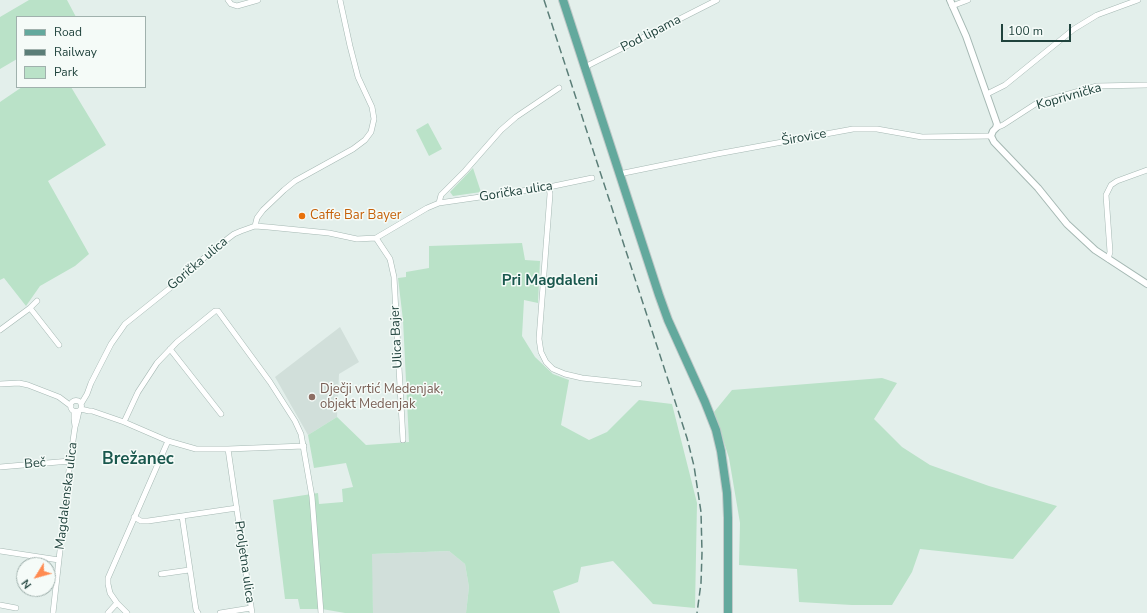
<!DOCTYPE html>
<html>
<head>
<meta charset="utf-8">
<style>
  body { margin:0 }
  #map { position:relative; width:1147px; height:613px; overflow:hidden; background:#e3efeb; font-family:"Nunito Sans",sans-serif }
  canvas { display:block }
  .legend { position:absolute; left:16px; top:16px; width:130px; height:72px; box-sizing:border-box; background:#f5fbf8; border:1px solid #a0b1ad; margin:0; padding:5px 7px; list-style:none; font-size:12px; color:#20433d }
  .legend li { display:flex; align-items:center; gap:8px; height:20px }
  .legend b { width:20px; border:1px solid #a0b1ad }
  .north { position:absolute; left:16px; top:557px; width:40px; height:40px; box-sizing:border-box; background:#f5fbf8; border:1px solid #a0b1ad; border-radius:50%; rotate:233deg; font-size:11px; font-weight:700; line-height:16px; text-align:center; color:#20433d }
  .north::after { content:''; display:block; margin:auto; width:14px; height:18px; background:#ff8b51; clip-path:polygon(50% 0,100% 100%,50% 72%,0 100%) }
  .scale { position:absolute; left:1001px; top:24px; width:70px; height:18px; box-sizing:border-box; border:2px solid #20433d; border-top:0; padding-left:5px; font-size:12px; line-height:14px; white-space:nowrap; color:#20433d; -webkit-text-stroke:3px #f5fbf8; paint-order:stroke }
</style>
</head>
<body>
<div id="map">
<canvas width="1147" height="613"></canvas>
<ul class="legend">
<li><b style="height:5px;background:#63a99d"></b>Road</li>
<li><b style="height:5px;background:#5b7e78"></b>Railway</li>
<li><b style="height:11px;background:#bae2c8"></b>Park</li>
</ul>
<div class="north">N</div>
<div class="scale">100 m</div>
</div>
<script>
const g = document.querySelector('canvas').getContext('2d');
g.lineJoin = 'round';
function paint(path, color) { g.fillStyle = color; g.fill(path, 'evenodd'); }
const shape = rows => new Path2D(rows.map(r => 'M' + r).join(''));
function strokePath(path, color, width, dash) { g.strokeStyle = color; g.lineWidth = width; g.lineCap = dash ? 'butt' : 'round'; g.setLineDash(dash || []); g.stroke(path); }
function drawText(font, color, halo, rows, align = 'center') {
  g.font = font + ' "Nunito Sans",sans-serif'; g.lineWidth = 3; g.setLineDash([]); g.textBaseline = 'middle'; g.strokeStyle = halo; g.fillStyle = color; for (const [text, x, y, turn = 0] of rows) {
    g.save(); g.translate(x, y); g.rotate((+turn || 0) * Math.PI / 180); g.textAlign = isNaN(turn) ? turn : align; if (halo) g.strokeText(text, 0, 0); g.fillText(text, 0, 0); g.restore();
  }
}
const built = shape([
  [340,327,359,362,339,374,337,417,308,435,275,377],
  [449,551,465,564,469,587,466,613,373,613,371,554]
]);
const green = shape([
  [29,0,67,0,76,17,17,17,17,59,0,69,0,17],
  [22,87,71,87,106,145,48,181,89,254,75,266,40,286,26,306,4,278,0,280,0,102],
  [428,123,442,149,429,156,416,130],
  [473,168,481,192,453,196,450,192],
  [522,243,525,260,540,261,538,303,524,300,522,336,535,357,553,374,569,380,561,425,589,440,607,432,639,400,672,404,697,503,695,608,653,604,613,561,581,567,578,582,553,591,560,613,466,613,469,587,465,564,449,551,372,554,373,613,345,613,322,609,300,609,298,599,285,599,273,500,318,493,319,504,343,502,342,489,353,487,346,463,314,468,308,435,337,417,366,445,409,442,403,320,398,278,406,277,406,272,429,268,429,246],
  [882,378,897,383,874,419,902,447,930,465,989,486,1057,506,1013,559,920,549,912,572,892,605,852,605,799,602,797,569,739,565,740,523,729,458,714,412,732,390]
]);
const minor = shape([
  [228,0,231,4,237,6,258,0],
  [952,6,968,0],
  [585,67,717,0],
  [987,94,1005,85,1074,29,1097,15,1138,0],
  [996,128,1003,125,1037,103,1097,86,1147,85],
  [619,174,717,154,853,129,877,129,922,137,991,136],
  [549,187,550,194,539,339,541,352,546,362,553,369,565,374,582,378,639,384],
  [439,203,441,195,465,171,501,130,516,117,559,88],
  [255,226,257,218,263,210,284,190,295,181,353,149,365,140,371,132,374,119,372,107,358,77,350,46,340,0],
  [376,238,390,259,394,277,403,440],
  [1108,259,1110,252,1106,195,1111,185,1117,181,1147,170],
  [30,308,59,345],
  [0,330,30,308,37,301],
  [170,349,221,414],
  [0,384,19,383,28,385,59,397,71,406],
  '70.5 406a5.5 5.5 0 1 1 11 0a5.5 5.5 0 1 1-11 0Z',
  [81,404,87,394,91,383,111,344,125,324,170,288,213,250,234,234,241,231,255,226,268,227,329,233,357,239,376,238,427,208,439,203,549,187,592,178],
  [81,409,89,411,92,411,124,422,168,441,196,449,228,449,304,446],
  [74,411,74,419,75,426],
  [124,422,138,392,157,363,177,342,215,311,218,311,270,382,295,421,301,434,312,497,321,613],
  [228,449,252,613],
  [0,467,70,461],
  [182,516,196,610,198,613],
  [134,517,141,521,148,521,237,508],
  [0,551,59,560],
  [161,574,189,570],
  [0,605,16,608],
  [53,613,70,461,75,427,77,420,79,411],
  [108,613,117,603],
  [127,613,117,603,110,593,108,584,108,578,168,441],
  [220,613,251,608]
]);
const tertiary = shape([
  [950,0,966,36,997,124,996,128,993,131,991,136,994,142,1038,188,1067,224,1095,250,1147,284]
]);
const primary = shape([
  [563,0,659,295,668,320,705,402,716,430,721,451,727,493,728,518,728,613]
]);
const rail = shape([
  [544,0,687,438,694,466,701,512,702,553,701,583,697,613]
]);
const markers = [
  [302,216,4,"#e8710a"],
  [312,397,4,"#8d6e63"]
];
const streetNames = [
  ["Pod lipama",651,34,-27],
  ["Koprivnička",1069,97,-16],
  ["Širovice",804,138,-10],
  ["Gorička ulica",516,192,-9],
  ["Gorička ulica",198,264,-40],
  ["Ulica Bajer",397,337,-93],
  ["Beč",35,464,-5],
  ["Magdalenska ulica",67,496,-83],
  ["Proljetna ulica",244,562,82]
];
const foodNames = [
  ["Caffe Bar Bayer",310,216]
];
const educationNames = [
  ["Dječji vrtić Medenjak,",320,390],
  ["objekt Medenjak",320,405]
];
const quarterNames = [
  ["Pri Magdaleni",550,281]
];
const districtNames = [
  ["Brežanec",138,460]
];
paint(built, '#d1dfda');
paint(green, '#bae2c8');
strokePath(minor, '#a5b8b3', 6);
strokePath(tertiary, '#a5b8b3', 8);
strokePath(primary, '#c1cac9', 10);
strokePath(minor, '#fff', 5);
strokePath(tertiary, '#fff', 6);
strokePath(primary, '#63a99d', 8);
strokePath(rail, '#5b7e78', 1.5, [8, 4]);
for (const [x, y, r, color] of markers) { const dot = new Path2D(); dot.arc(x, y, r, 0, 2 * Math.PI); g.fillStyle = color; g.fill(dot); strokePath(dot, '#f5fbf8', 1.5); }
drawText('13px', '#20433d', '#f5fbf8', streetNames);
drawText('13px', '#c56008', '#f5fbf8', foodNames, 'left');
drawText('13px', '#785e54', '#f5fbf8', educationNames, 'left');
drawText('bold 15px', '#1a584e', '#f5fbf8', quarterNames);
drawText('bold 17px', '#1a584e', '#f5fbf8', districtNames);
</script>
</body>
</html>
